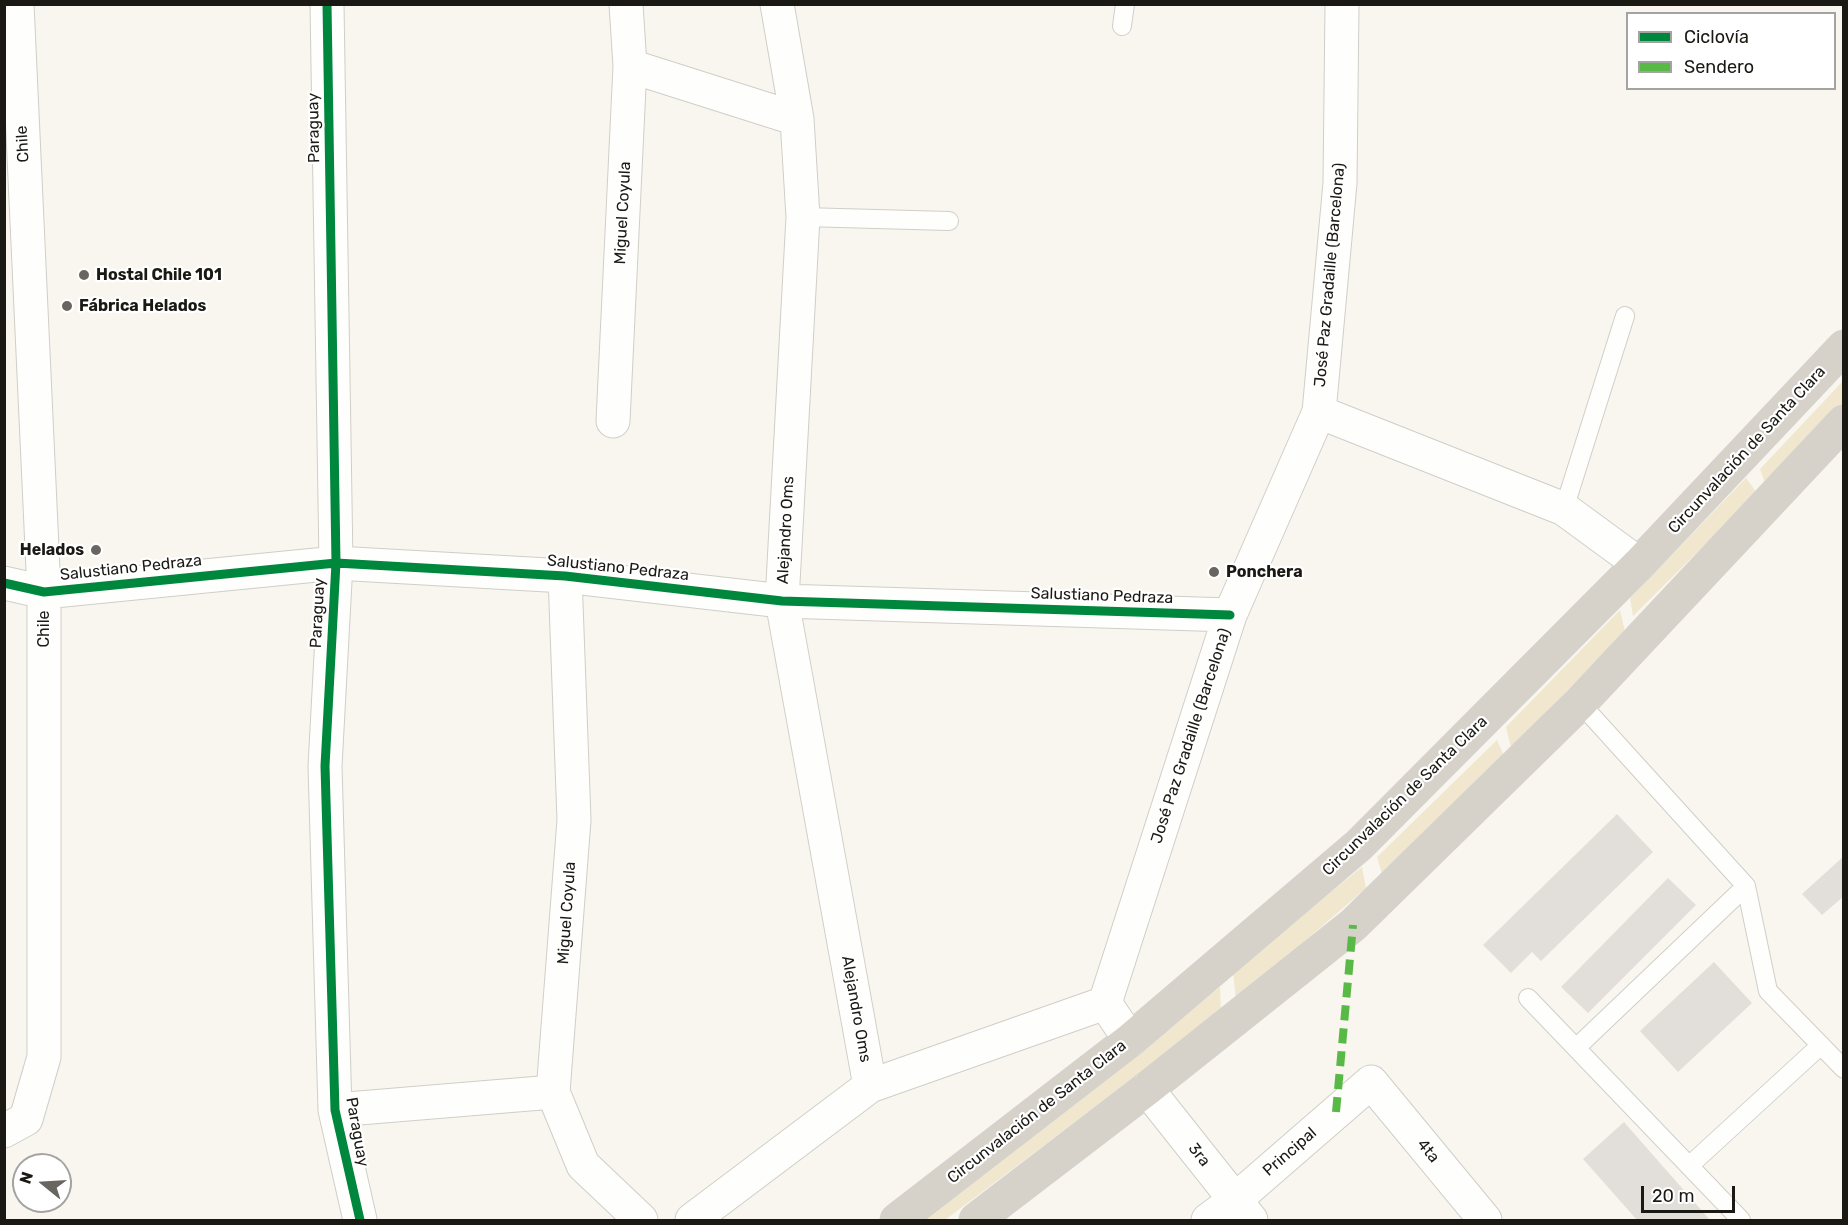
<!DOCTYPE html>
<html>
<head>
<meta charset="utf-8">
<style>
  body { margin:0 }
  #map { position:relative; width:1848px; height:1225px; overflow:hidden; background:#f9f6ef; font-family:Rubik,sans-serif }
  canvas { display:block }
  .frame { position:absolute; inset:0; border:6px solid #1b1914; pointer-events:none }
  .legend { position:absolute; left:1626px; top:12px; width:210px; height:78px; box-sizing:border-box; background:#fff; border:2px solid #a4a3a1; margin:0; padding:8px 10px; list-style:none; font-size:18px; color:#1b1914 }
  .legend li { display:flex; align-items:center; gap:12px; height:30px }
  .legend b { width:30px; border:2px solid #a4a3a1 }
  .north { position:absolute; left:12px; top:1153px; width:60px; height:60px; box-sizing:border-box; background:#fff; border:2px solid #a4a3a1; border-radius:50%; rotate:288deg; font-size:16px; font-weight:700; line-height:24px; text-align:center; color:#1b1914 }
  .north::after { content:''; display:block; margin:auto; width:21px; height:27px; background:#696661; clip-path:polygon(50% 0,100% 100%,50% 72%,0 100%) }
  .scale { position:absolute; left:1641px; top:1186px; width:94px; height:27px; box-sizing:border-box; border:3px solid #1b1914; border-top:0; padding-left:8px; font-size:18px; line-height:21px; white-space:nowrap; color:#1b1914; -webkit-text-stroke:4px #fff; paint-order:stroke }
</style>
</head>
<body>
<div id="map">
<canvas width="1848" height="1225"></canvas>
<div class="frame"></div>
<ul class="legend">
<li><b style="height:8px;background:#00873e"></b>Ciclovía</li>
<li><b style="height:8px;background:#58b947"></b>Sendero</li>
</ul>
<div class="north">N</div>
<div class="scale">20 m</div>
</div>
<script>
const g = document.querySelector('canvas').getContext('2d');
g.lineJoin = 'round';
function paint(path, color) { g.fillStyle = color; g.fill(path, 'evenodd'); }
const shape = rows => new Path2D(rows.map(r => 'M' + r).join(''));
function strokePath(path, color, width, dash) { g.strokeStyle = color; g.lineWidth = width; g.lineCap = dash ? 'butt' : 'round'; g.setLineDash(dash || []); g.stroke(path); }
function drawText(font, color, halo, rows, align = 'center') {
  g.font = font + ' Rubik,sans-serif'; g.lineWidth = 4.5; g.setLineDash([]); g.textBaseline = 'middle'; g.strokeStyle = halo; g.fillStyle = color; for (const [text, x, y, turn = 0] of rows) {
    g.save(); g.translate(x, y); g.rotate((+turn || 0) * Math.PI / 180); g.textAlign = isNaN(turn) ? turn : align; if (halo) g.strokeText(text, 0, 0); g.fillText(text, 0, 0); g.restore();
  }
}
const green = shape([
  [1843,381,1843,404,1765,483,1760,469],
  [1746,478,1757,493,1633,616,1630,598],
  [1620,610,1625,632,1511,748,1506,727],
  [1497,740,1505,758,1442,821,1382,874,1377,857],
  [1362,867,1366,888,1236,1001,1233,970],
  [1220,987,1221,1012,945,1220,918,1220]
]);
const building = shape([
  [1617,814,1653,852,1541,961,1532,952,1511,973,1483,945],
  [1844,856,1844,896,1822,915,1802,894],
  [1668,878,1696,905,1588,1013,1561,987],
  [1714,962,1752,1003,1678,1072,1640,1031],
  [1624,1122,1710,1220,1637,1220,1583,1159]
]);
const lane = shape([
  [1122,26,1125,4],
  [803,217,949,221],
  [1564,509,1625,316],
  [1580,703,1746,886,1768,991,1844,1069],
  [1528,998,1741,1220],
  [1576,1048,1746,886],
  [1689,1166,1821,1045]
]);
const street = shape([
  [327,4,336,563,325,766,335,1110,360,1220],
  [777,4,797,119,803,217,782,601,870,1086],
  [630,66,797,119],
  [1319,412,1564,509,1639,564],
  [613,421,630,66,626,4],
  [565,576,574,820,553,1092,583,1165,641,1220],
  [4,583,44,592,336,563,565,576,782,601,1230,615],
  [1130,1040,1105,1003,1230,615,1319,412,1340,183,1342,4],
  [1147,1089,1251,1220],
  [335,1110,553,1092],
  [4,1131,26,1119,44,1057,44,592,17,4],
  [692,1220,870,1086,1105,1003],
  [1208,1220,1235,1200,1371,1082,1485,1220]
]);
const highway = shape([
  [897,1220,1130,1040,1359,845,1639,564,1844,347],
  [976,1220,1147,1089,1353,925,1580,703,1844,422]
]);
const quiet = shape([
  [1336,1112,1353,925]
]);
const cycleway = shape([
  [327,4,336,563,325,766,335,1110,360,1220],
  [4,583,44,592,336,563,565,576,782,601,1230,615]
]);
const markers = [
  [84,275,6,"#696661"],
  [67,306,6,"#696661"],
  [96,550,6,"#696661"],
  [1214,572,6,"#696661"]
];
const streetNames = [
  ["Paraguay",314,128,-91],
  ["Chile",23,144,-93],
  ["Miguel Coyula",623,213,-87],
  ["José Paz Gradaille (Barcelona)",1330,275,-85],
  ["Circunvalación de Santa Clara",1747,450,-47],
  ["Alejandro Oms",786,530,-87],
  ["Salustiano Pedraza",131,568,-6],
  ["Salustiano Pedraza",618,568,6],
  ["Salustiano Pedraza",1102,596,2],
  ["Paraguay",318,613,-87],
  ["Chile",44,629,-90],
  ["José Paz Gradaille (Barcelona)",1191,736,-72],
  ["Circunvalación de Santa Clara",1405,796,-44],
  ["Miguel Coyula",567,913,-86],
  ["Alejandro Oms",856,1009,80],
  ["Circunvalación de Santa Clara",1037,1112,-38],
  ["Paraguay",357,1132,80],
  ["4ta",1428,1151,51],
  ["Principal",1290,1152,-41],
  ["3ra",1199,1155,52]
];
const poiNames = [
  ["Hostal Chile 101",96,275],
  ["Fábrica Helados",79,306],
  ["Helados",84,550,"right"],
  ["Ponchera",1226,572]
];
paint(green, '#f0e7ce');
paint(building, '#e2dfda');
strokePath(lane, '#d0cec8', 20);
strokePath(street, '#d0cec8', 35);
strokePath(highway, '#d4d2cf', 35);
strokePath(lane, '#fefefd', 18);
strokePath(street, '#fefefd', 33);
strokePath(highway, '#d6d2ca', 33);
strokePath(quiet, '#58b947', 8, [15, 8]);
strokePath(cycleway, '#00873e', 9);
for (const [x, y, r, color] of markers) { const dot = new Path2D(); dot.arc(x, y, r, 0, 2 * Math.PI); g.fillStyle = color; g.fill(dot); strokePath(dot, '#fff', 2); }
drawText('16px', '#1b1914', '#fff', streetNames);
drawText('bold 16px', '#1b1914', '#fff', poiNames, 'left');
</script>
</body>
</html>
